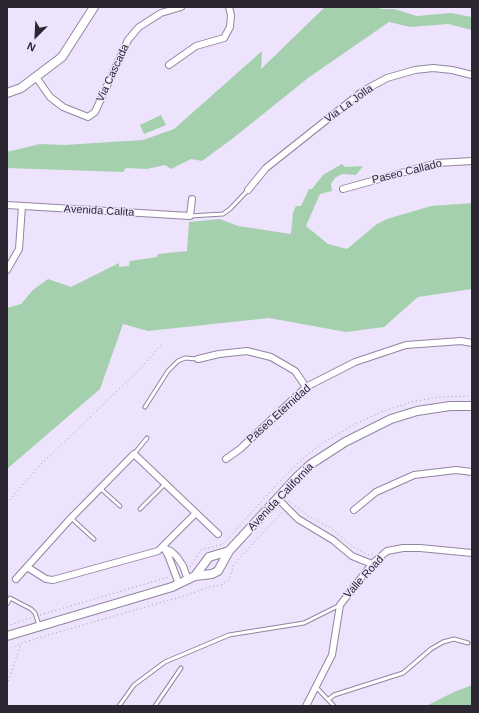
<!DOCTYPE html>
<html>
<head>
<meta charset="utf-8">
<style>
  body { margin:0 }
  #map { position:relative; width:479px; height:713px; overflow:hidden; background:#eee3fc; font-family:Arial,sans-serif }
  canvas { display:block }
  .frame { position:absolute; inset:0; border:8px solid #2c2632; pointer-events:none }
  .north { position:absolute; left:16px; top:16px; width:40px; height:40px; -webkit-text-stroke:3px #eee3fc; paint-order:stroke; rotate:204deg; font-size:11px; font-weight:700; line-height:16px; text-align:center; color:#2c2632 }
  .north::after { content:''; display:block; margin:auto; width:14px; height:18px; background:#2c2632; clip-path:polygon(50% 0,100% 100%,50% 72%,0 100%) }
</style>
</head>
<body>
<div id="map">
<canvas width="479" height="713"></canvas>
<div class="frame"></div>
<div class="north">N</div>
</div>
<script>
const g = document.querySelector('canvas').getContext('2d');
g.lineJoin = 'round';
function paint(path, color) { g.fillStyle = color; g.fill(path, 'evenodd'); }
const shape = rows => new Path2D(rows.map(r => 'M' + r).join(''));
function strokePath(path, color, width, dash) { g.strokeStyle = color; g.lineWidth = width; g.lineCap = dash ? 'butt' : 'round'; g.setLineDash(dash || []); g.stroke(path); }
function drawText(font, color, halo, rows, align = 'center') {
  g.font = font + ' Arial,sans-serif'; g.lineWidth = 3; g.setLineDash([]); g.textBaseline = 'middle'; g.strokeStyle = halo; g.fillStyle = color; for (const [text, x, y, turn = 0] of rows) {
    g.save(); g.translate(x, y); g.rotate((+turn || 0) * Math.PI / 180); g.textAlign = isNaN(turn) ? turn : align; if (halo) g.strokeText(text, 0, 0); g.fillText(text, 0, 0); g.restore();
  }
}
const green = shape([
  [325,7,383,7,380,9,394,9,417,16,451,13,472,17,472,30,448,24,410,27,389,22,308,78,232,139,202,161,191,159,171,169,165,165,147,169,126,168,123,172,7,168,7,152,40,144,64,145,143,140,174,129,262,51,261,69],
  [161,115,166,125,144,134,140,125],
  [342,164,345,167,363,166,356,175,342,174,335,178,331,184,332,191,320,194,306,226,328,244,347,249,377,224,387,219,431,206,472,203,472,289,418,297,384,327,346,332,269,318,148,331,123,324,100,389,7,469,7,308,21,304,33,290,48,279,71,287,119,263,119,267,129,266,130,261,157,257,158,254,187,251,189,222,220,219,238,226,291,234,293,213,296,206,301,206,309,189,312,189,323,175],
  [472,685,472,706,426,706,454,692]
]);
const path = shape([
  [289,501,308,516,331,528,352,546,368,555,373,554],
  [7,503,40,465,139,370,162,344],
  [190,567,201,550,223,544,279,482,298,463,321,444,354,425,381,412,411,402,439,397,472,396],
  [40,615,169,577],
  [7,626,31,618],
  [7,650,21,643,187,595,209,587,221,585,229,580,234,564,282,512],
  [7,685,21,644]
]);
const service = shape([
  [190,216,223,214,230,209,248,190],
  [145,407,168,371,178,361,185,358,198,359],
  [134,454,147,438],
  [100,488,120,506],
  [140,509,165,484],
  [71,518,94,539],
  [7,604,10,598,31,609,35,613,39,625],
  [316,687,334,706],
  [329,699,334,695,403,673,431,649,443,642,454,639,468,643],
  [119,706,134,685,165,662,229,635,304,623,340,605],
  [155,706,181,668]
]);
const minor = shape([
  [169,65,196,46,224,38,230,27,231,15,229,7],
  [36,77,50,97,63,107,88,117,95,112,128,40,139,27,161,13,181,7],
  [343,189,437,163,472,161],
  [248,190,266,168,363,91,387,78,415,70,433,68,452,70,472,75],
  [7,205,190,216,192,199],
  [7,270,19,249,22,206],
  [198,359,219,354,247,351,271,357,295,371,306,387],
  [226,459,240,449,306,387,355,362,406,345,461,341,472,343],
  [277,498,298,519,333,540,352,556,372,564],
  [354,510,376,492,414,475,456,470,472,472],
  [164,548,172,552,177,557,183,566,188,580],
  [164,548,168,555,179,584],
  [27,567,46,579,53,580,158,551,195,514],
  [16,579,71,518,134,454,218,534],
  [306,706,332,655,340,605,372,564,387,551,403,548,420,548,472,553]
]);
const tertiary = shape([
  [7,93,21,88,62,57,94,7],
  [229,551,297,477,311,464,345,442,391,419,417,411,450,406,472,406],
  [229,551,218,571,212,574,195,576,209,557,229,551],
  [7,636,172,587,195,576]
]);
const streetNames = [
  ["Via Cascada",113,73,-65],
  ["Via La Jolla",349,104,-36],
  ["Paseo Callado",407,172,-14],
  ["Avenida Calita",99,211,3],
  ["Paseo Eternidad",279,414,-42],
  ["Avenida California",281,497,-46],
  ["Valle Road",364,577,-48]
];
paint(green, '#a5d0ad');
strokePath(service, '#9285a2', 5);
strokePath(minor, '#9285a2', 8);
strokePath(tertiary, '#9285a2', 10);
strokePath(path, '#a299ad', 1, [1, 3]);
strokePath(service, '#fff', 3);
strokePath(minor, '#fff', 6);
strokePath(tertiary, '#fff', 8);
drawText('11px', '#2c2632', '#eee3fc', streetNames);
</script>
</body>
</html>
